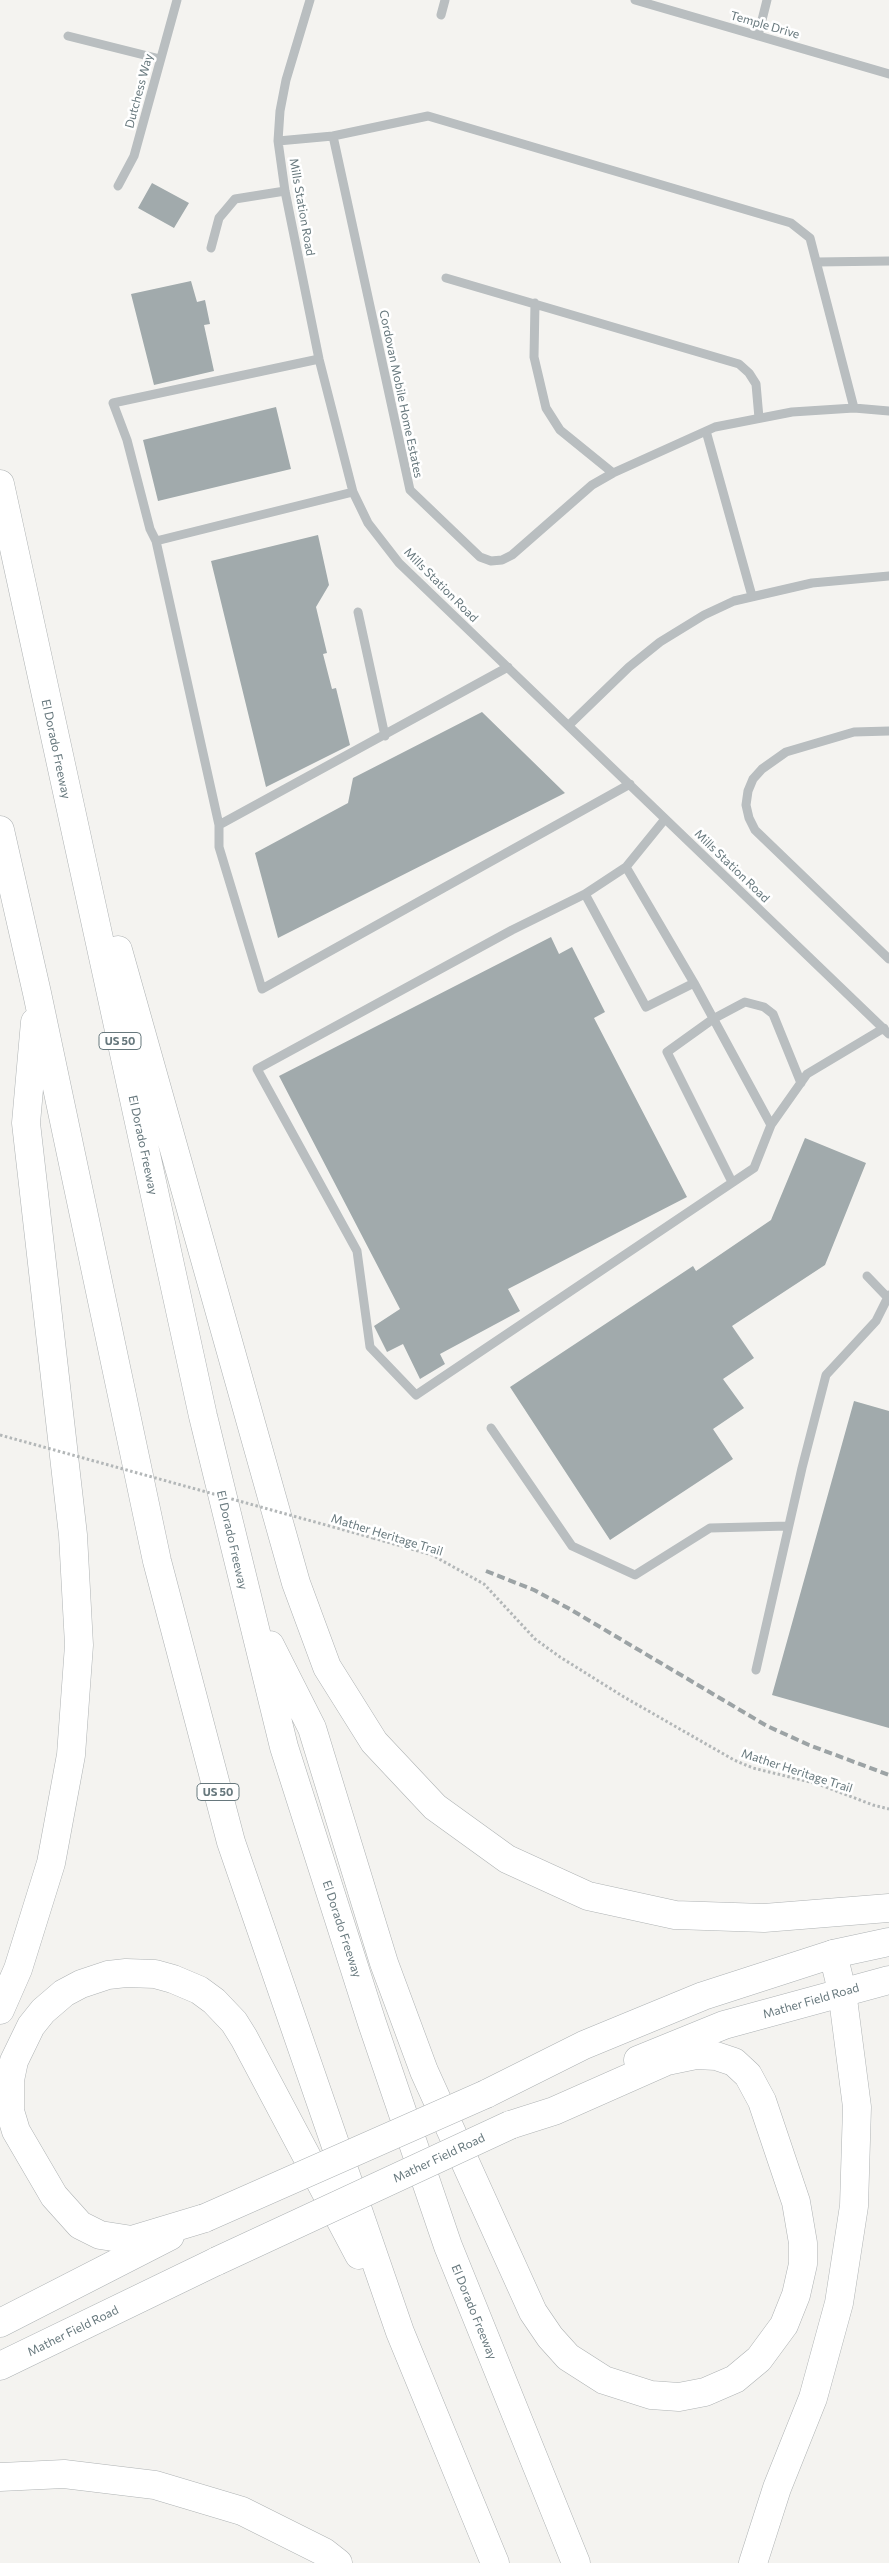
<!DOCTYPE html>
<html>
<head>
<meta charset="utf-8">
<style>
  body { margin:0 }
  canvas { display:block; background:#f4f3f0 }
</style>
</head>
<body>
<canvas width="889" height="2563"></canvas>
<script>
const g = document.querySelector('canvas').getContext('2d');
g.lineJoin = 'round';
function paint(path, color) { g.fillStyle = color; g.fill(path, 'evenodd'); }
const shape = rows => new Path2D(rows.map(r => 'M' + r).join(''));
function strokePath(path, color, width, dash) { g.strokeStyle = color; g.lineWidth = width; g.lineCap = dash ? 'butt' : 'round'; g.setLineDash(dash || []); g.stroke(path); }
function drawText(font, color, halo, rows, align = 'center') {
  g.font = font + ' Commissioner,sans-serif'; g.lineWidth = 5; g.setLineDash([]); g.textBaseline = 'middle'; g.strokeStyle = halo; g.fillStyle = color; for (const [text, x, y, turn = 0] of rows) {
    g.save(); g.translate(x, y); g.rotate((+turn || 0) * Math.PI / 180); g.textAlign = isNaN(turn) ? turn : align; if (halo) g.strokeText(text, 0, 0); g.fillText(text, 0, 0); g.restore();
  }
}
const building = shape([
  [152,183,189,203,174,228,138,208],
  [191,281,197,302,205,300,210,324,204,325,214,371,154,385,131,294],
  [276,407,291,469,158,501,143,440],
  [318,535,329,585,316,607,327,653,323,654,332,689,336,688,350,745,266,787,211,561],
  [482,712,565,793,278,938,255,853,348,803,353,778],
  [551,937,559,954,572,947,605,1012,594,1018,687,1197,508,1289,520,1311,440,1354,445,1364,420,1379,403,1344,387,1352,374,1326,400,1309,279,1076],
  [805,1138,866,1163,825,1265,732,1326,754,1358,723,1379,744,1408,713,1429,733,1459,610,1540,510,1387,693,1266,696,1271,771,1220],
  [854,1401,889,1411,889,1728,772,1695]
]);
const path = shape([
  [373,1538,432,1555,484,1584,535,1639,560,1657,624,1697,734,1760,753,1768,818,1784,873,1805,889,1809]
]);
const minor = shape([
  [310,0,286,80,280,111,278,141,285,191,319,359,353,492,368,523,399,563,889,1034],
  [635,0,889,74],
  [441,15,445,0],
  [68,36,160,59],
  [758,36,767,0],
  [333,136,410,490,480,557,491,561,502,560,512,555,592,485,613,473,715,427,792,412,854,408,889,411],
  [278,141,333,136,428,116,791,223,810,238,854,408],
  [118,186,134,156,177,0],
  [211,248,219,218,235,199,285,191],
  [817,262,889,261],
  [446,278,739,364,749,373,756,384,759,418],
  [535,303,534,357,546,408,560,430,613,473],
  [319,359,113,403,127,440,150,529,156,541,219,825,219,847,262,989,630,784],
  [706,431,752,596],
  [156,541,353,492],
  [358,612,385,736],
  [569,725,629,667,660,642,704,615,734,601,812,583,889,576],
  [889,731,854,732,786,752,762,769,753,779,748,791,746,805,749,818,755,830,889,959],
  [665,819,626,867,585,894,512,930,257,1069,357,1251,370,1347,416,1395,754,1168,771,1125,807,1074,884,1028],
  [219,825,508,667],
  [626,867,694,983,771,1125],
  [585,894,646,1007,694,983],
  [732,1182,667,1052,713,1019,745,1002,764,1007,773,1014,801,1083],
  [867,1276,889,1299],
  [491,1428,572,1546,635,1575,710,1528,788,1526],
  [756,1670,802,1468,826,1375,876,1321,889,1295]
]);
const major = shape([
  [638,2060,724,2025,889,1980],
  [486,2094,584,2045,703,1996,833,1954,889,1942],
  [0,2323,170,2236],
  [0,2366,217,2261]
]);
const highway = shape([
  [0,484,203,1416,284,1747,372,2023,448,2246,576,2563],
  [0,830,37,993,157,1561,231,1842,400,2332,495,2563],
  [118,950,296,1583,327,1667,374,1742,435,1807,507,1859,588,1896,675,1915,764,1918,889,1908],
  [270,1645,312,1728,384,1963,424,2071,533,2312,550,2337,568,2357,604,2380,651,2395,679,2397,705,2392,735,2379,759,2359,784,2325,796,2295,803,2264,803,2243,796,2202,762,2101,748,2075,734,2062,716,2056,696,2055,667,2061,554,2111,510,2125],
  [0,2010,18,1969,51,1863,71,1755,79,1645,73,1535,26,1123,35,1022],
  [205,2218,132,2240,100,2235,80,2225,54,2196,16,2131,10,2111,10,2080,14,2061,31,2026,43,2011,64,1993,81,1984,108,1975,126,1973,155,1974,173,1979,199,1990,214,2001,234,2022,244,2038,359,2255],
  [0,2477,64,2474,155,2485,242,2511,324,2552,338,2563],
  [753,2563,777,2488,813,2398,839,2303,854,2206,857,2107,842,1991,833,1954]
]);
const rail = shape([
  [486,1571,534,1590,568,1608,767,1726,809,1745,889,1775]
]);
const pathBridge = shape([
  [0,1435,373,1538]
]);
const majorBridge = shape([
  [205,2218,486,2094],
  [217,2261,510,2125]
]);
const shields = [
  [120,1041,42],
  [218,1792,42]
];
const shieldNames = [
  ["US 50",120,1041],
  ["US 50",218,1792]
];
const streetNames = [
  ["Temple Drive",765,25,16],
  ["Dutchess Way",139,91,-75],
  ["Mills Station Road",302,207,80],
  ["Cordovan Mobile Home Estates",401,394,78],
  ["Mills Station Road",441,585,45],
  ["El Dorado Freeway",56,749,78],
  ["Mills Station Road",732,866,44],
  ["El Dorado Freeway",143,1145,78],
  ["Mather Heritage Trail",387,1535,17],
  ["El Dorado Freeway",232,1540,77],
  ["Mather Heritage Trail",797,1771,18],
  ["El Dorado Freeway",342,1929,72],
  ["Mather Field Road",811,2001,-16],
  ["Mather Field Road",439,2158,-25],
  ["El Dorado Freeway",474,2312,68],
  ["Mather Field Road",73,2331,-26]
];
paint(building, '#a1aaac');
strokePath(major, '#adb2b4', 29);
strokePath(highway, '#afb3b4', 29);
strokePath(path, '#b3b7b8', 3, [2.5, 2.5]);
strokePath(minor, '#b9bec0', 9);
strokePath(major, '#fff', 28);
strokePath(highway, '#fff', 28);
strokePath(rail, '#9ca3a5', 4, [8, 4]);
strokePath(majorBridge, '#adb2b4', 29, []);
strokePath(pathBridge, '#b3b7b8', 3, [2.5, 2.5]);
strokePath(majorBridge, '#fff', 28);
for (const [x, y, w] of shields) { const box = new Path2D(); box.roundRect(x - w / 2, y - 8.5, w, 17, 4); g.fillStyle = '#fff'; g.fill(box); strokePath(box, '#67787d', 1); }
drawText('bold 11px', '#67787d', null, shieldNames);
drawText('12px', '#67787d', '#fff', streetNames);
</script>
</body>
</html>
